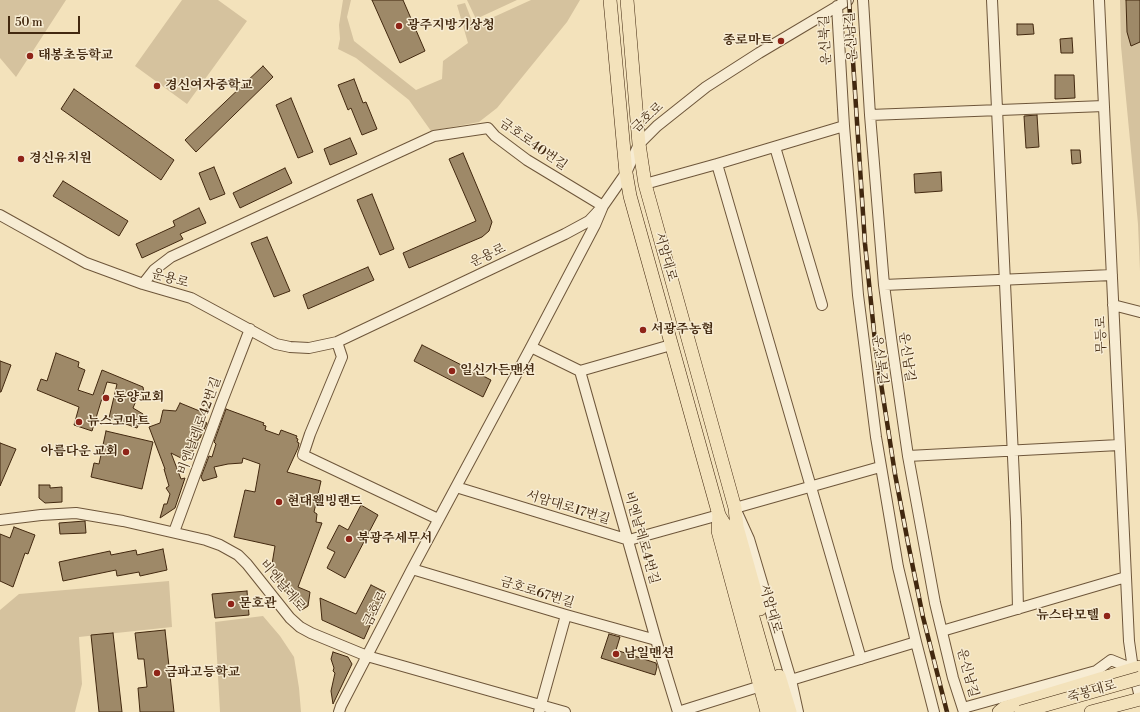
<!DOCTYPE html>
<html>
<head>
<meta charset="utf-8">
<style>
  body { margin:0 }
  #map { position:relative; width:1140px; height:712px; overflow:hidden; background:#f3e2bb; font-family:"Libre Bodoni",serif }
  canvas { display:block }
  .scale { position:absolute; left:8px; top:16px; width:72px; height:18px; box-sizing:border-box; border:2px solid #42280f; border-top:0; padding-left:5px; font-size:12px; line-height:14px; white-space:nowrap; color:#42280f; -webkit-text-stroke:3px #f7ecd3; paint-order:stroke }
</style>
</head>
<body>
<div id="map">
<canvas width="1140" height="712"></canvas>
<div class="scale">50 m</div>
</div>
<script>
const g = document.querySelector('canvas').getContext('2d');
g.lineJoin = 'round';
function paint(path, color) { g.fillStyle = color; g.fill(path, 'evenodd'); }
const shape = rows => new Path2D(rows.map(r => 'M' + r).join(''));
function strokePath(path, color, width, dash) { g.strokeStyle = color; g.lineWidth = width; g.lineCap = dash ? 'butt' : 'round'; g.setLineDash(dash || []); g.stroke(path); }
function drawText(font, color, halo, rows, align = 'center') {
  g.font = font + ' "Libre Bodoni","Noto Serif KR",serif'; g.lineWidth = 3; g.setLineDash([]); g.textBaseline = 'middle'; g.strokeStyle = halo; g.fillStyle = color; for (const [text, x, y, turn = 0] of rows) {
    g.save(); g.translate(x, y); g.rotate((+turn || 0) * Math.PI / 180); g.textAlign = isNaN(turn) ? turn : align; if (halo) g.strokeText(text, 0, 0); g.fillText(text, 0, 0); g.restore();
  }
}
const green = shape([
  [0,0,66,0,16,77,0,58],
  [182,0,218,0,247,21,187,104,135,66],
  [343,0,351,0,347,17,354,41,416,90,442,79,443,61,468,43,457,5,465,3,474,26,531,0,580,0,567,22,497,108,479,122,431,131,409,100,356,58,338,49,340,39,339,25],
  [467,0,517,0,476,19],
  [1120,0,1140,0,1140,271,1138,224,1121,46],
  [169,581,172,627,79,637,82,684,75,712,0,712,0,610,19,594],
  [263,616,280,636,294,657,299,688,301,712,220,712,215,622]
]);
const building = shape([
  [372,0,403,0,425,51,400,63,372,0],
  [1126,0,1140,0,1140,42,1131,46,1127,32,1126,0],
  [1017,24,1033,24,1034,34,1017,35,1017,24],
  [1072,38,1073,53,1061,53,1060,39,1072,38],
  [263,66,273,77,196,152,185,140,263,66],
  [1055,75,1074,75,1075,98,1055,99,1055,75],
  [354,79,363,103,366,102,377,129,362,135,351,108,348,110,338,85,354,79],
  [74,89,174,160,161,180,61,109,74,89],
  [291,98,313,152,298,158,276,105,291,98],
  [1037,115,1039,147,1026,148,1024,116,1037,115],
  [350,138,357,154,330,165,324,149,350,138],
  [1071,150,1080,150,1081,163,1072,164,1071,150],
  [463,153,492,222,489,231,482,237,409,268,403,253,476,221,449,159,463,153],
  [214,167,225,194,210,200,199,173,214,167],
  [285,168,292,183,240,208,233,193,285,168],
  [941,172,942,191,915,193,914,174,941,172],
  [63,181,128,221,119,236,53,196,63,181],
  [372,194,394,249,380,255,357,200,372,194],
  [199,208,206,223,180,234,183,239,142,258,136,244,175,226,173,221,199,208],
  [267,237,290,291,274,297,251,243,267,237],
  [368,267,374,280,308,309,303,295,368,267],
  [422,345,491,380,483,397,414,361,422,345],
  [56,353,79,362,78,367,85,370,78,390,93,395,102,370,143,387,144,393,138,396,133,408,143,414,137,428,109,418,117,384,107,382,92,431,74,425,79,407,37,390,41,379,47,381,56,353],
  [0,361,11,365,1,392,0,392,0,361],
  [180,403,202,412,201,415,205,417,203,421,207,423,200,438,199,438,189,460,186,459,185,460,171,453,181,479,185,478,175,508,160,518,164,504,167,504,170,494,166,488,169,486,164,469,165,469,149,427,160,423,163,410,176,411,180,403],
  [226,409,264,423,263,425,266,426,265,430,279,435,281,430,297,436,296,438,298,439,297,442,299,443,298,448,287,472,321,481,314,512,317,514,316,522,322,523,298,587,310,592,308,606,300,611,277,581,275,576,271,570,275,546,234,537,245,490,255,492,260,464,243,458,242,463,228,464,214,467,217,477,203,481,201,477,209,456,212,457,216,444,214,442,226,409],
  [106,431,153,442,142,489,91,477,94,463,99,464,106,431],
  [0,443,16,449,0,486,0,443],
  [39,485,50,485,50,488,62,487,62,502,45,503,39,498,39,485],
  [361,505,378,515,345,578,327,568,335,552,327,548,339,525,348,530,361,505],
  [85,521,86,533,60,534,59,523,85,521],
  [14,527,35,535,28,554,25,553,13,587,0,581,0,534,10,538,14,527],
  [163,549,167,570,140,576,139,572,117,576,116,570,63,581,59,562,110,551,111,555,136,550,137,555,163,549],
  [371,585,385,592,371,620,372,621,364,639,322,620,320,598,356,614,371,585],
  [247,591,249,615,215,618,212,594,247,591],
  [165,630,174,712,140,712,138,688,147,687,144,659,138,659,135,633,165,630],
  [113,633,122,712,99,712,91,635,113,633],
  [609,634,620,637,616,650,656,663,657,667,655,675,601,658,609,634],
  [333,652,348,657,352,664,333,704,331,691,335,673,333,671,334,668,331,659,333,652]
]);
const minor = shape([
  [863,0,870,115,884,285,892,345,908,456,935,603,953,678,964,712],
  [992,0,1016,522,1018,609],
  [1099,0,1129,641,1133,669,1140,697],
  [837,6,844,126,858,295,876,437,898,567,916,642,934,712],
  [870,115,1104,106],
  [775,147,822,305],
  [717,164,861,659],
  [645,184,717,164,844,126],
  [0,215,86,263,143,284,191,298,276,344,290,347,309,348,337,342,565,234,589,221,603,206,527,160,495,136,488,128,434,136,171,257,154,270,143,284],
  [884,285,1112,275],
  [1113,305,1140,312],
  [337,342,342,357,310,434,303,455,438,519],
  [531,347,580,371],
  [580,371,656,640,678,712],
  [580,371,671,345],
  [908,456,1119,445],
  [456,487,629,540,719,515],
  [0,520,41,515,76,513,123,521,206,540,220,545,238,555,247,564,290,618,300,627,311,633,367,656,565,712],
  [174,532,221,404,250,329],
  [412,569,566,615,656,640],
  [942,631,1126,577],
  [791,680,916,642],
  [963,708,1096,671,1111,660,1133,669],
  [339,712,341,706,412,569,531,347,595,225,603,206,626,173,639,144,657,126,706,87,759,53,848,0],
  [539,712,566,615],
  [678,712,761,686],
  [798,712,791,680,749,539,735,508,880,467]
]);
const major = shape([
  [610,0,626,173,630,196,719,515,728,530,780,712],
  [627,0,639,144,645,184,735,508,737,527,760,609],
  [719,515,718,531,767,712],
  [779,676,790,712],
  [999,712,1004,708,1140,667],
  [1091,712,1140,699]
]);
const rail = shape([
  [849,0,865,244,876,351,895,474,908,543,923,617,947,712]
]);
const majorBridge = shape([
  [1021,712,1140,678]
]);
const markers = [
  [399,26,4,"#8f2418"],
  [781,41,4,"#8f2418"],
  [30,56,4,"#8f2418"],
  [157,86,4,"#8f2418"],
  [21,159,4,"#8f2418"],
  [643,330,4,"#8f2418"],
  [452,371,4,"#8f2418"],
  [106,398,4,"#8f2418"],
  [79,422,4,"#8f2418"],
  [126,452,4,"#8f2418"],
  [279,502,4,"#8f2418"],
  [349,539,4,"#8f2418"],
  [231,604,4,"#8f2418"],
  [1107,616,4,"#8f2418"],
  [616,654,4,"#8f2418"],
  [157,673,4,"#8f2418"]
];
const poiNames = [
  ["광주지방기상청",407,26],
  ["종로마트",773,41,"right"],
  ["태봉초등학교",38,56],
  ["경신여자중학교",165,86],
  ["경신유치원",29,159],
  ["서광주농협",651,330],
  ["일신가든맨션",460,371],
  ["동양교회",114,398],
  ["뉴스코마트",87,422],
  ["아름다운 교회",118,452,"right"],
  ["현대웰빙랜드",287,502],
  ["북광주세무서",357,539],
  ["문호관",239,604],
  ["뉴스타모텔",1099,616,"right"],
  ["남일맨션",624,654],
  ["금파고등학교",165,673]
];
const streetNames = [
  ["운신남길",852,37,-94],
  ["운신북길",826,40,-93],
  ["금호로",648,118,-43],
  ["금호로40번길",533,145,35],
  ["운용로",488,256,-25],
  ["서암대로",665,257,74],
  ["운용로",170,279,16],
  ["무등로",1102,335,-92],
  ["운신남길",906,357,82],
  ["운신북길",879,360,83],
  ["비엔날레로42번길",200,426,-70],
  ["서암대로17번길",568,508,17],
  ["비엔날레로4번길",641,538,74],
  ["비엔날레로",282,586,50],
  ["금호로67번길",537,593,17],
  ["금호로",376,609,-63],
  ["서암대로",770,609,74],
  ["운신남길",967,673,75],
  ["죽봉대로",1092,692,-16]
];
paint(green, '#d5c29e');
paint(building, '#9e8968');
strokePath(building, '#42280f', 1);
strokePath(minor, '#6e563a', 12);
strokePath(major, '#42280f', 14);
strokePath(minor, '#f7ecd3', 10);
strokePath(major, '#f3e2bb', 13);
strokePath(rail, '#42280f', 4.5);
strokePath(rail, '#f7ecd3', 3, [9]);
strokePath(majorBridge, '#42280f', 14, []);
strokePath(majorBridge, '#f3e2bb', 13);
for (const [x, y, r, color] of markers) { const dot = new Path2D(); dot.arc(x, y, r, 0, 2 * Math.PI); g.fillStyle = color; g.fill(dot); strokePath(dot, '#f7ecd3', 1.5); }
drawText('bold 13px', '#42280f', '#f7ecd3', poiNames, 'left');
drawText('13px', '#42280f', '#f7ecd3', streetNames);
</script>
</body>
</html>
